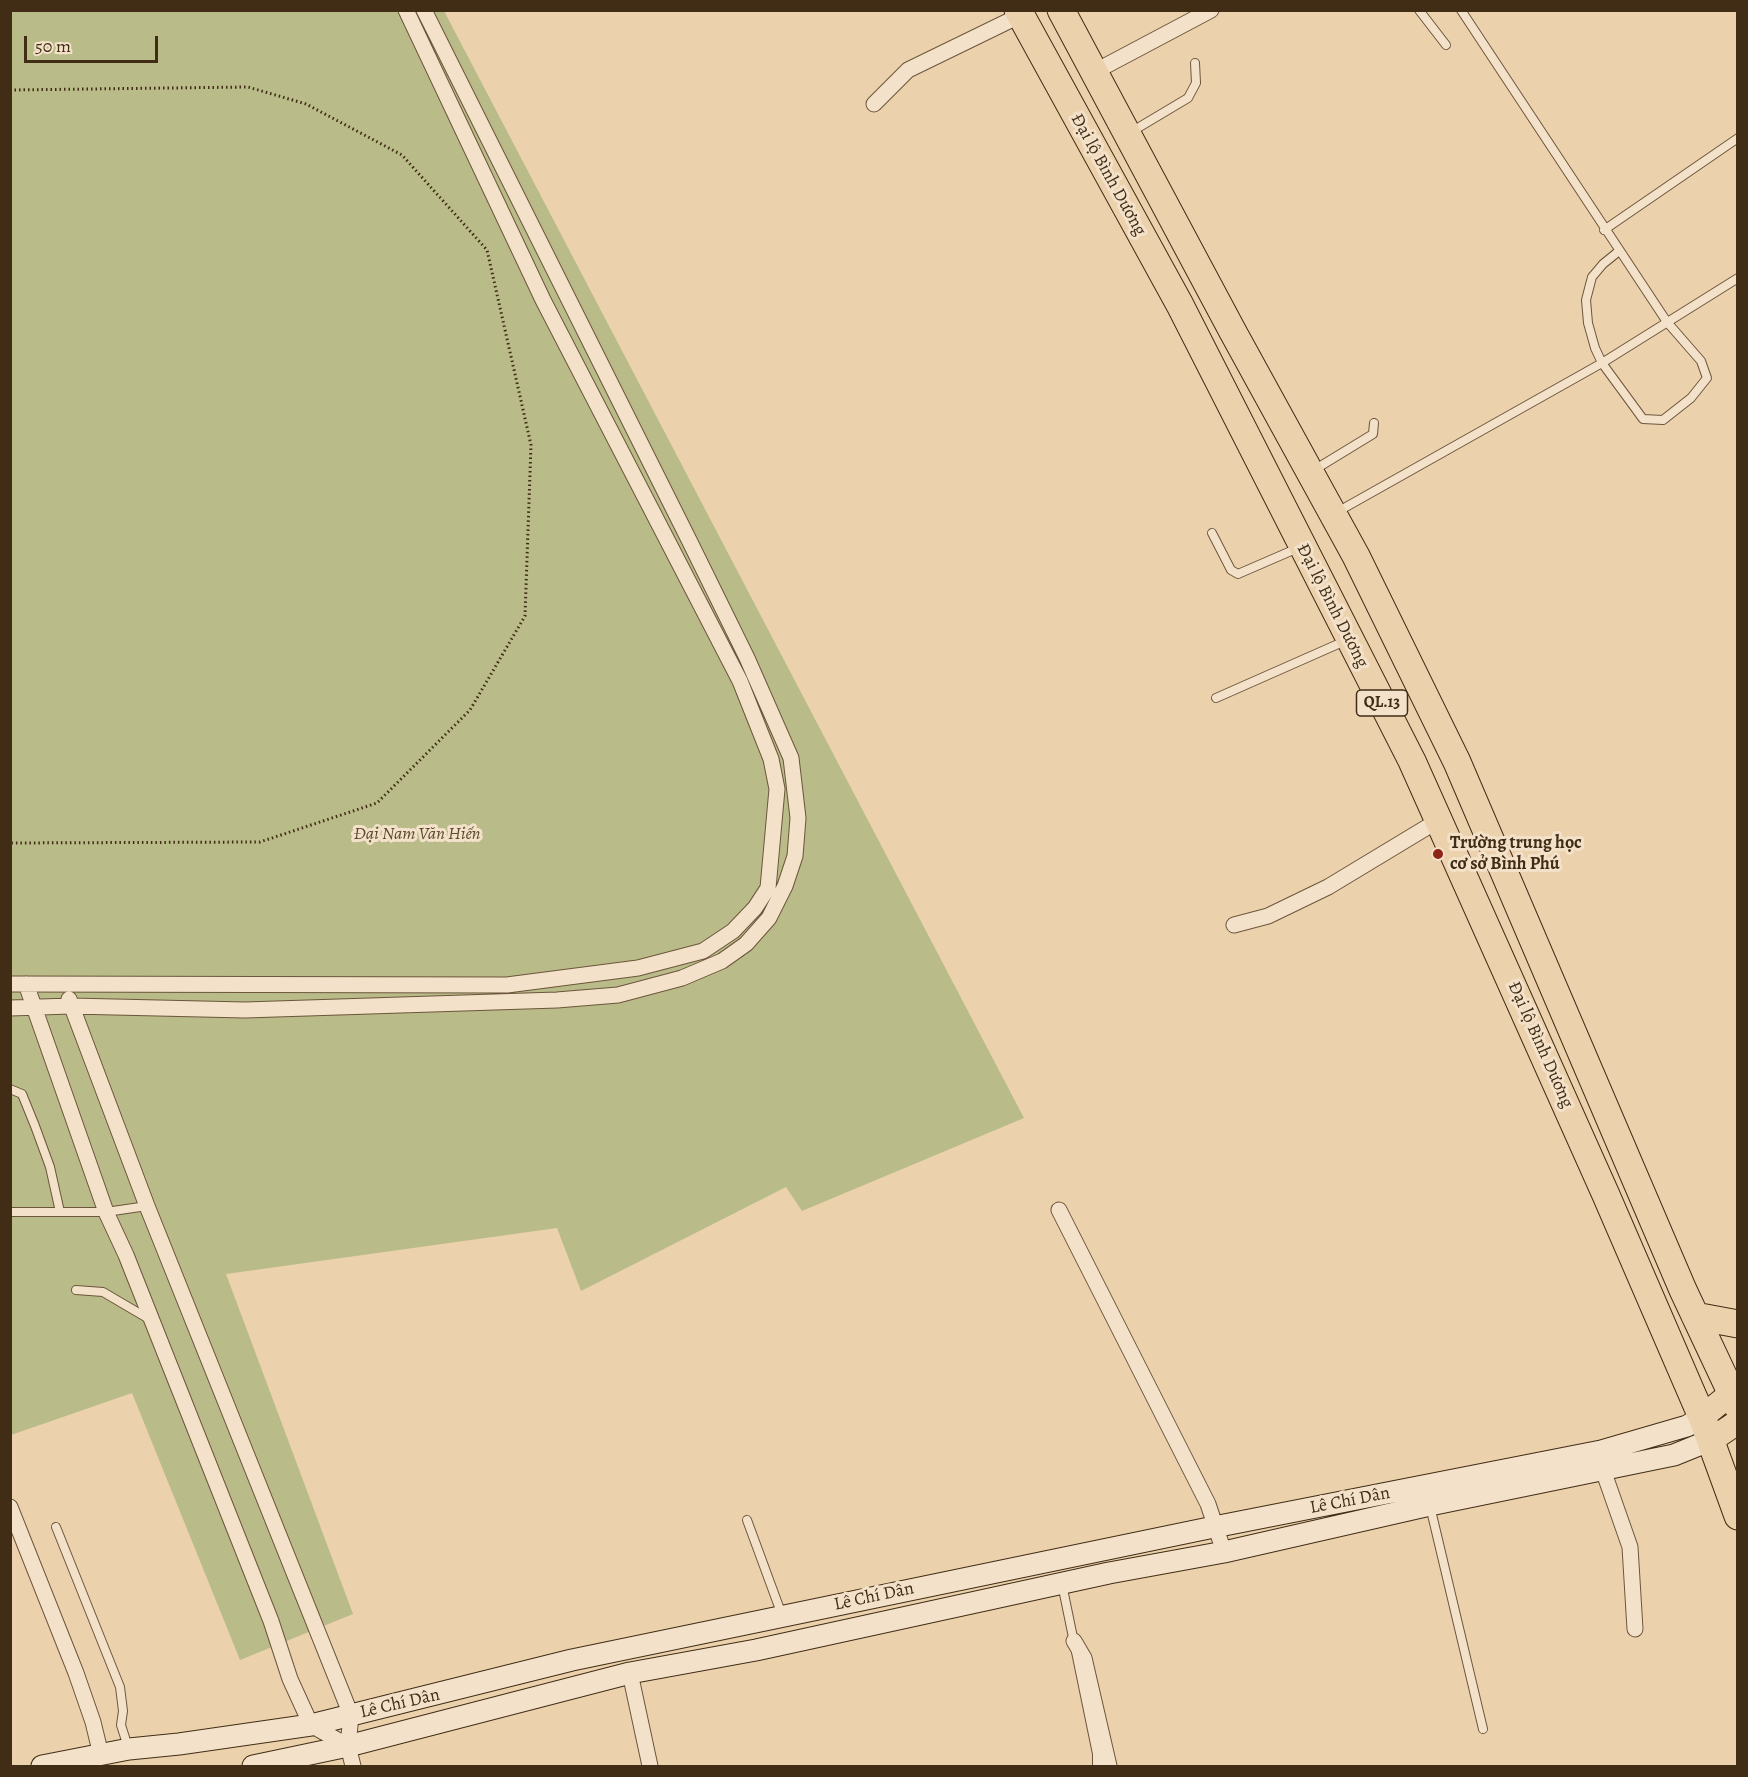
<!DOCTYPE html>
<html>
<head>
<meta charset="utf-8">
<style>
  body { margin:0 }
  #map { position:relative; width:1748px; height:1777px; overflow:hidden; background:#ecd1ad; font-family:Alegreya,serif }
  canvas { display:block }
  .frame { position:absolute; inset:0; border:12px solid #412d15; pointer-events:none }
  .scale { position:absolute; left:24px; top:36px; width:134px; height:27px; box-sizing:border-box; border:3px solid #412d15; border-top:0; padding-left:8px; font-size:18px; line-height:21px; white-space:nowrap; color:#412d15; -webkit-text-stroke:4px #f3e1ca; paint-order:stroke }
</style>
</head>
<body>
<div id="map">
<canvas width="1748" height="1777"></canvas>
<div class="frame"></div>
<div class="scale">50 m</div>
</div>
<script>
const g = document.querySelector('canvas').getContext('2d');
g.lineJoin = 'round';
function paint(path, color) { g.fillStyle = color; g.fill(path, 'evenodd'); }
const shape = rows => new Path2D(rows.map(r => 'M' + r).join(''));
function strokePath(path, color, width, dash) { g.strokeStyle = color; g.lineWidth = width; g.lineCap = dash ? 'butt' : 'round'; g.setLineDash(dash || []); g.stroke(path); }
function drawText(font, color, halo, rows, align = 'center') {
  g.font = font + ' Alegreya,serif'; g.lineWidth = 6; g.setLineDash([]); g.textBaseline = 'middle'; g.strokeStyle = halo; g.fillStyle = color; for (const [text, x, y, turn = 0] of rows) {
    g.save(); g.translate(x, y); g.rotate((+turn || 0) * Math.PI / 180); g.textAlign = isNaN(turn) ? turn : align; if (halo) g.strokeText(text, 0, 0); g.fillText(text, 0, 0); g.restore();
  }
}
const green = shape([
  [11,11,444,11,1024,1118,802,1211,786,1187,581,1291,557,1228,226,1274,353,1614,240,1660,132,1393,11,1435]
]);
const path = shape([
  [10,90,248,87,306,104,402,155,487,250,531,445,525,616,470,710,377,803,260,842,10,843]
]);
const lane = shape([
  [1419,10,1446,45],
  [1461,10,1667,322,1701,361,1707,378,1691,398,1663,420,1643,419,1602,363,1595,348,1588,323,1586,300,1592,277,1603,264,1619,251],
  [1131,132,1188,98,1196,83,1195,63],
  [1604,230,1738,138],
  [1314,470,1373,434,1374,423],
  [1337,512,1602,363,1738,278],
  [1212,533,1231,570,1238,574,1298,548],
  [1216,698,1345,641],
  [10,1089,22,1094,35,1126,50,1167,60,1212],
  [10,1212,106,1212,147,1206],
  [76,1290,103,1292,149,1319],
  [1430,1506,1483,1729],
  [747,1520,782,1615],
  [56,1527,120,1687,123,1711,121,1725,128,1747],
  [1062,1584,1097,1754,1097,1766]
]);
const street = shape([
  [1094,72,1211,10],
  [874,104,908,70,1021,15],
  [1234,925,1268,916,1328,887,1439,820],
  [10,984,507,985,638,968,703,951,733,931,755,908,768,888,777,789,771,759,740,681,543,300,406,10],
  [26,984,106,1212,126,1255,271,1621,290,1679,311,1725,348,1746],
  [69,999,147,1206,351,1715,348,1746,353,1766],
  [10,1008,71,1006,245,1010,557,1000,618,995,682,978,722,961,746,944,769,918,785,886,795,856,798,818,791,758,747,658,689,540,424,10],
  [1059,1210,1208,1504,1224,1552],
  [1603,1470,1630,1547,1635,1629],
  [10,1507,76,1673,93,1722,101,1755],
  [1074,1641,1084,1658,1109,1766],
  [630,1673,650,1766]
]);
const secondary = shape([
  [42,1766,129,1749,179,1744,311,1725,572,1660,1209,1528,1601,1451,1687,1426,1702,1417],
  [253,1766,348,1746,630,1673,756,1650,1109,1573,1224,1552,1430,1505,1674,1455,1711,1440]
]);
const primary = shape([
  [1702,1417,1738,1388],
  [1711,1440,1738,1422]
]);
const highway = shape([
  [1018,10,1180,305,1412,761,1606,1195,1702,1417,1738,1516],
  [1061,10,1233,332,1356,556,1457,762,1683,1290,1738,1407],
  [1695,1316,1738,1324]
]);
const markers = [
  [1438,854,6,"#8f2418"]
];
const shields = [
  [1382,703,51]
];
const shieldNames = [
  ["QL.13",1382,703]
];
const streetNames = [
  ["Đại lộ Bình Dương",1108,175,61],
  ["Đại lộ Bình Dương",1332,606,63],
  ["Đại lộ Bình Dương",1540,1045,66],
  ["Lê Chí Dân",1350,1501,-11],
  ["Lê Chí Dân",874,1597,-12],
  ["Lê Chí Dân",400,1704,-13]
];
const parkNames = [
  ["Đại Nam Văn Hiến",417,835]
];
const poiNames = [
  ["Trường trung học",1450,844],
  ["cơ sở Bình Phú",1450,865]
];
paint(green, '#b9bb89');
strokePath(lane, '#6c563b', 10);
strokePath(street, '#6c563b', 17);
strokePath(secondary, '#412d15', 23);
strokePath(primary, '#412d15', 26);
strokePath(highway, '#412d15', 29);
strokePath(path, '#412d15', 3, [1.5, 3]);
strokePath(lane, '#f3e1ca', 8);
strokePath(street, '#f3e1ca', 15);
strokePath(secondary, '#f3e1ca', 21);
strokePath(primary, '#ecd1ad', 24);
strokePath(highway, '#ecd1ad', 27);
for (const [x, y, r, color] of markers) { const dot = new Path2D(); dot.arc(x, y, r, 0, 2 * Math.PI); g.fillStyle = color; g.fill(dot); strokePath(dot, '#f3e1ca', 2); }
for (const [x, y, w] of shields) { const box = new Path2D(); box.roundRect(x - w / 2, y - 13, w, 26, 4.5); g.fillStyle = '#f3e1ca'; g.fill(box); strokePath(box, '#412d15', 1.5); }
drawText('bold 16px', '#412d15', null, shieldNames);
drawText('18px', '#412d15', '#f3e1ca', streetNames);
drawText('italic 18px', '#59492c', '#f3e1ca', parkNames);
drawText('bold 18px', '#412d15', '#f3e1ca', poiNames, 'left');
</script>
</body>
</html>
